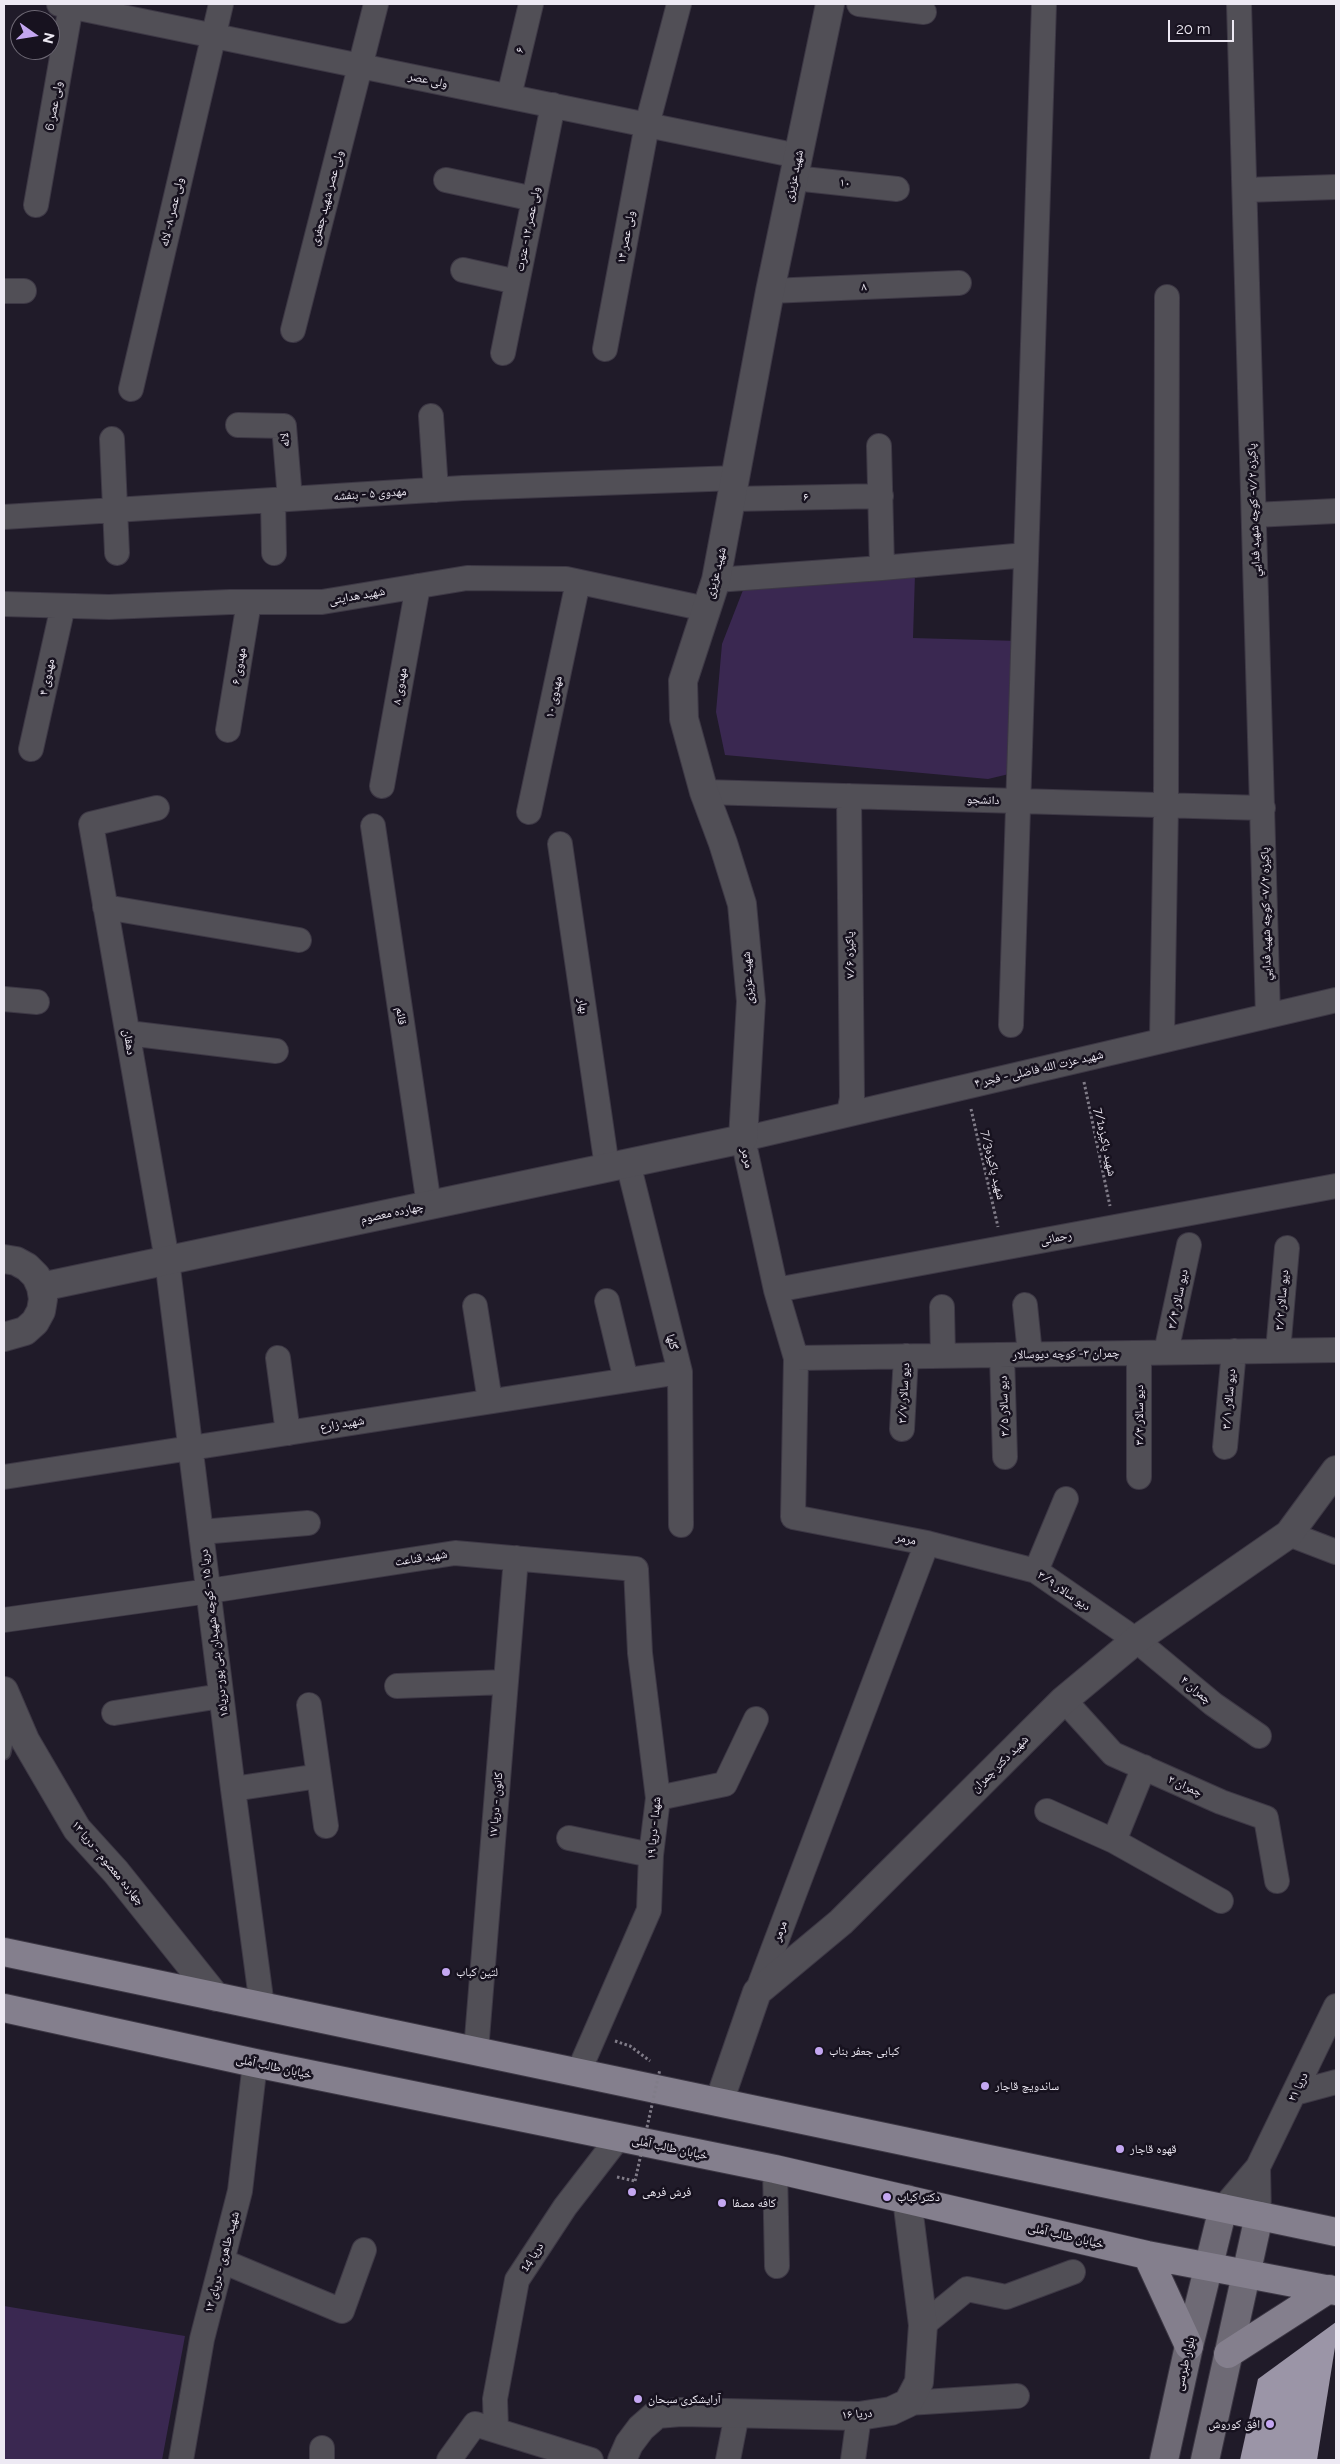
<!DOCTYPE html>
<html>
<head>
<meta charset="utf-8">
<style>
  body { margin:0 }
  #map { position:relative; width:1340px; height:2464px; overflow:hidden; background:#201b29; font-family:Raleway,sans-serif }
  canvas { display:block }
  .frame { position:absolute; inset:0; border:5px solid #ede9f3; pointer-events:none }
  .north { position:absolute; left:10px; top:10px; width:50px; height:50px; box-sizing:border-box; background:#17121f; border:1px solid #6d6874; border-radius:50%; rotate:103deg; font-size:14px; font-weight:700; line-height:20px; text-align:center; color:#ede9f3 }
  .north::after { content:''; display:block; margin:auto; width:18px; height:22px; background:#c4a7f1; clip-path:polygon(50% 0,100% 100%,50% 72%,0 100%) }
  .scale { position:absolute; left:1168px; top:20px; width:66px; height:22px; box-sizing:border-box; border:2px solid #ede9f3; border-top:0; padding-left:6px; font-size:15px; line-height:18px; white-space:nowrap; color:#ede9f3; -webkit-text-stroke:4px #17121f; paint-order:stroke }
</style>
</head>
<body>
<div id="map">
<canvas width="1340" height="2464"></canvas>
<div class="frame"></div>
<div class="north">N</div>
<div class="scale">20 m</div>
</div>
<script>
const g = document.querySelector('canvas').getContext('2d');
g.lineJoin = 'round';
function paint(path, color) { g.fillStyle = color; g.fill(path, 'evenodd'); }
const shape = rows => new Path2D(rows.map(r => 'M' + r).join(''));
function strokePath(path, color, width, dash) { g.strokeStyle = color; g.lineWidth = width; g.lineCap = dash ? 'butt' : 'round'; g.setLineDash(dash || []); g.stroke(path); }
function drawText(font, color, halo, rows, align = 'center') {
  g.font = font + ' Raleway,"Noto Naskh Arabic",sans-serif'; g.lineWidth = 5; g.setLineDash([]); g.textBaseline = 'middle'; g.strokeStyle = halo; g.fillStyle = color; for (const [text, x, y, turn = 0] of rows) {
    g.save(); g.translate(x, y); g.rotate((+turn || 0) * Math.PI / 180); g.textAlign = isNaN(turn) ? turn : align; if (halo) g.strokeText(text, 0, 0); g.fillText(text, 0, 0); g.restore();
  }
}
const green = shape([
  [915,574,913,638,1019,641,1009,774,988,779,725,755,716,712,722,644,745,585],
  [4,2306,185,2336,162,2460,4,2460]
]);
const building = shape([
  [1336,2322,1336,2341,1317,2460,1240,2460,1258,2379]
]);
const path = shape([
  [1084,1082,1110,1206],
  [971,1109,998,1227],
  [615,2041,630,2046,650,2061],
  [617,2177,635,2181]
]);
const service = shape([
  [4,1753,12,1719]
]);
const minor = shape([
  [59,4,798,156],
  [859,4,924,12],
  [1239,4,1268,1016],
  [509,96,531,4],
  [794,178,897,189],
  [446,180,534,199],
  [1245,190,1336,187],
  [36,205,71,6],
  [463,270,517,282],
  [4,291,24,291],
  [770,291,959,283],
  [293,330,376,4],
  [605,349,647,125,679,4],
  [503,353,553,105],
  [131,389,221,4],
  [431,416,436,490],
  [238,425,284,426,290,499],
  [112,439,117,553],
  [879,446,882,568],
  [732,499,881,496],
  [273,500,274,553],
  [1254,515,1336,511],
  [4,517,463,488,736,478],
  [716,580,882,568,1026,555],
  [4,604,109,607,230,602,322,602,467,578,566,579,706,609],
  [228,730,249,602],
  [31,749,63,606],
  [382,786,418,586],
  [704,792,1263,808],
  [849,796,852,1098,849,1113],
  [157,808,91,824,167,1260,233,1789,262,2006],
  [529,812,578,582],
  [373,826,429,1205],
  [560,844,607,1167],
  [105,907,299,940],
  [4,999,37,1002],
  [1011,1025,1044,4],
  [128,1033,276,1051],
  [1162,1040,1166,805,1167,297],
  [628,1163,680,1372,681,1525],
  [776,1290,1336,1186],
  [607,1301,626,1380],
  [1025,1305,1030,1354],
  [475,1306,490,1401],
  [942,1307,943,1356],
  [1278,1351,1287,1248],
  [1166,1352,1189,1245],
  [1139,1353,1139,1477],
  [1002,1355,1005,1457],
  [278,1358,288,1433],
  [796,1358,1336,1350],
  [902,1429,906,1356],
  [1225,1447,1234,1351],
  [4,1477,680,1372],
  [201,1532,308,1523],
  [1289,1534,1336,1552],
  [927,1543,1036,1571,1136,1640,1213,1704,1259,1736],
  [1036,1571,1066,1499],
  [4,1620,209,1591,455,1553,636,1569,640,1653,658,1798,651,1855,649,1910,578,2073],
  [397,1686,506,1682],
  [1064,1700,1113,1754,1221,1802,1266,1818,1277,1881],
  [309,1705,326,1826],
  [114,1713,221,1696],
  [233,1789,319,1776],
  [658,1798,725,1784,756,1719],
  [1047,1811,1114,1841,1221,1901],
  [569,1838,651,1855],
  [1114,1841,1144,1767],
  [757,1992,927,1543,793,1517,796,1358,776,1290,743,1139,1336,1000],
  [476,2051,516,1558],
  [1295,2093,1336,2082],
  [1258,2167,1259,2216],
  [775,2169,777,2266],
  [1223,2208,1258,2167,1336,2006],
  [222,2261,342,2311,364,2250],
  [923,2325,967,2289,1006,2297,1073,2272],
  [908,2403,1017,2396],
  [496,2429,495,2399,517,2280,565,2207,619,2137],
  [322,2448,322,2460],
  [181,2460,202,2339,240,2191,255,2063],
  [449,2460,475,2424,591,2460],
  [728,2460,737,2414],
  [853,2460,859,2416]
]);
const tertiary = shape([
  [4,1259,16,1261,27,1267,36,1276,41,1287,43,1299,41,1311,35,1322,25,1331,4,1337],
  [41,1287,743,1139,751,1001,742,904,723,843,704,792,684,719,683,681,716,580,770,291,830,4],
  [4,1691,25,1740,77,1829,116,1872,216,1997],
  [719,2102,757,1992,841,1922,1064,1700,1136,1640,1289,1534,1336,1470],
  [622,2460,629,2444,641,2428,657,2414,681,2412,859,2416,891,2411,908,2403,919,2382,923,2325,907,2199]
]);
const secondary = shape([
  [1164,2460,1189,2346,1223,2208],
  [1205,2460,1259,2216]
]);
const primary = shape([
  [4,1952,1336,2232],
  [4,2008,255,2063,775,2169,1147,2255,1336,2291],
  [1147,2255,1189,2346],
  [1228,2354,1329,2289]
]);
const pathBridge = shape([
  [635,2181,660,2069]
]);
const markers = [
  [446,1972,5,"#c4a7f1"],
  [819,2051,5,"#c4a7f1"],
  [985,2086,5,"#c4a7f1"],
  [1120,2149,5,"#c4a7f1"],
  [632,2192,5,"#c4a7f1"],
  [887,2197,5,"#c4a7f1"],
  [722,2203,5,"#c4a7f1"],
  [638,2399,5,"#c4a7f1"],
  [1270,2424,5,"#c4a7f1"]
];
const streetNames = [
  ["۶",520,50,-76],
  ["ولی عصر",428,80,12],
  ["ولی عصر 6",54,106,-80],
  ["شهید عزیزی",794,176,-78],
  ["۱۰",845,183,6],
  ["ولی عصر شهید جعفری",327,198,-75],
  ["ولی عصر ۸- لاله",172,212,-77],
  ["ولی عصر ۱۲- عترت",528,229,-79],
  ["ولی عصر ۱۴",626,237,-79],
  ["۸",864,287,-3],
  ["لاله",285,440,-95],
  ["مهدوی ۵ - بنفشه",370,494,-4],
  ["۶",806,497,-1],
  ["پاکیزه ۷/۲- كوچه شهيد فدايي",1254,510,-92],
  ["شهید عزیزی",716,573,-76],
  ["شهید هدایتی",357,596,-10],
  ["مهدوی ۶",239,666,-80],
  ["مهدوی ۴",47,677,-78],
  ["مهدوی ۸",400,686,-80],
  ["مهدوی ۱۰",554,697,-78],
  ["دانشجو",983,800,2],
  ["پاکیزه ۷/۲- كوچه شهيد فدايي",1266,914,-91],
  ["پاکیزه ۷/۶",850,955,-91],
  ["شهید عزیزی",748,978,-94],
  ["بهار",583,1006,82],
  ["قائم",401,1016,82],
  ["دهقان",129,1042,80],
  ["شهید عزت الله فاضلی - فجر ۴",1039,1069,-13],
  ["شهید پاکیزه7/1",1105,1142,78],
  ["مرمر",747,1158,77],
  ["شهید پاکیزه7/3",993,1165,77],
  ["چهارده معصوم",392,1213,-12],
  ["رحمانی",1056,1238,-11],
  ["دیو سالار ۳/۴",1178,1299,-78],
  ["دیو سالار ۳/۲",1282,1300,-85],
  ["گلها",672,1342,76],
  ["چمران ۳- كوچه ديوسالار",1066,1354,-1],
  ["دیو سالار ۳/۷",904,1393,-87],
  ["دیو سالار ۳/۱",1229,1399,-85],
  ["دیو سالار ۳/۵",1004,1406,-92],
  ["دیو سالار ۳/۳",1139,1415,-90],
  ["شهید زارع",342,1424,-9],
  ["مرمر",906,1539,11],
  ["شهید قناعت",421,1558,-9],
  ["دیو سالار ۳/۹",1064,1591,34],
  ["دریا ۱۵ - كوچه شهيدان بنی پور-دريا۱۵",214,1633,-97],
  ["چمران ۴",1196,1690,40],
  ["شهید دکتر چمران",1000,1764,-45],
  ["چمران ۲",1185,1786,24],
  ["کانون - دریا ۱۷",496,1805,-85],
  ["شهدا - دریا ۱۹",654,1828,-85],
  ["چهارده معصوم - دریا ۱۳",108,1863,50],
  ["مرمر",780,1931,-69],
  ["خیابان طالب آملی",274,2067,12],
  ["دریا ۲۱",1298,2087,-64],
  ["خیابان طالب آملی",670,2148,12],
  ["خیابان طالب آملی",1066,2236,13],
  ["دریا 14",532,2257,-57],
  ["شهید طاهری - دریای ۱۲",222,2262,-75],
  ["بلوار طبرسی",1185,2364,-77],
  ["دریا ۱۶",857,2414,-4]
];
const poiNames = [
  ["لتین کباب",456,1972],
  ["کبابی جعفر بناب",829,2051],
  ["ساندویچ قاجار",995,2086],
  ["قهوه قاجار",1130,2149],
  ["فرش فرهی",642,2192],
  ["دكتر كباب",897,2197],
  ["کافه مصفا",732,2203],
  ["آرایشکری سبحان",648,2399],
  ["افق کوروش",1260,2424,"right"]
];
paint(green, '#3a2851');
paint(building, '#9b95a7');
strokePath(service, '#3d3845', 15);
strokePath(minor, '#3d3845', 26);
strokePath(tertiary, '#3d3845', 30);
strokePath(secondary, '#3d3845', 30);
strokePath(primary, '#3d3845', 30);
strokePath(path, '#807c88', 3, [2.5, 2.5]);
strokePath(service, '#514f56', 12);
strokePath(minor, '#514f56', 24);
strokePath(tertiary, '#514f56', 28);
strokePath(secondary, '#6e6a75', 28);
strokePath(primary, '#847f8d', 28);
strokePath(pathBridge, '#807c88', 3, [2.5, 2.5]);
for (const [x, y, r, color] of markers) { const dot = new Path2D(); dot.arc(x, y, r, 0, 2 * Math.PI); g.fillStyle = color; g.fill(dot); strokePath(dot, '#17121f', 2); }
drawText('12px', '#ede9f3', '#17121f', streetNames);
drawText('12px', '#ede9f3', '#17121f', poiNames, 'left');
</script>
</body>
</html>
